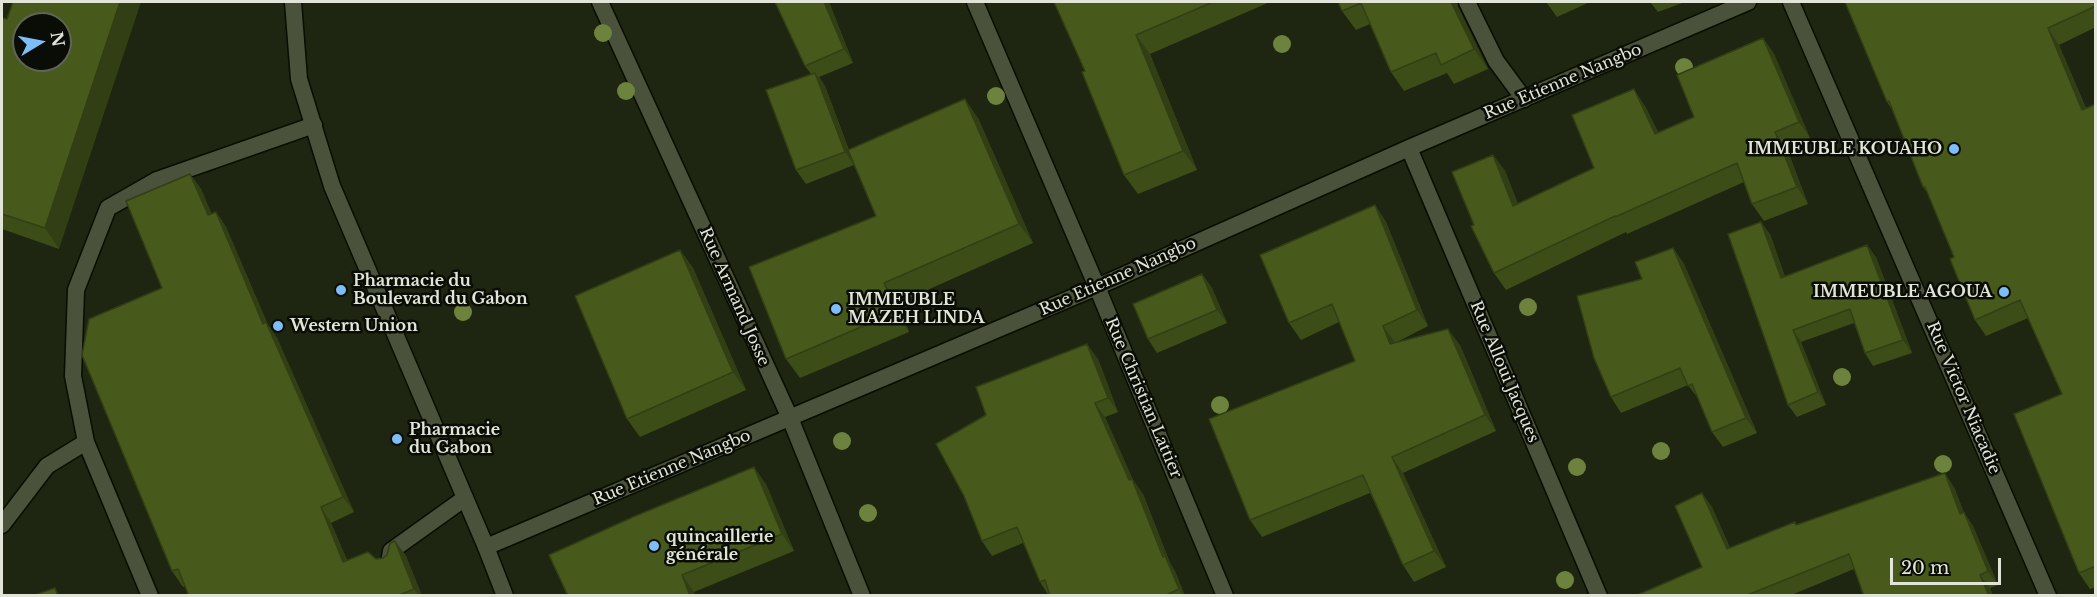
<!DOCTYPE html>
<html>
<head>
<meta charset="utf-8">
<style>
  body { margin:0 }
  #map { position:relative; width:2097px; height:597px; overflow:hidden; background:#1e2510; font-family:"Libre Baskerville",serif }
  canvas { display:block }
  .frame { position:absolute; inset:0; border:3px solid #e0e5d8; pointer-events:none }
  .north { position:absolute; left:12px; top:12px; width:60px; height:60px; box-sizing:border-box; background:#0a0d05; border:2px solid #606359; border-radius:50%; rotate:80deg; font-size:16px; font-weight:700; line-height:24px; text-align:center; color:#e0e5d8 }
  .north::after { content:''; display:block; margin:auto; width:21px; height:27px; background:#7fbdfa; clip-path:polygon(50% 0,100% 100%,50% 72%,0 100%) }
  .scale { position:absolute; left:1890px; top:558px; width:111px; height:27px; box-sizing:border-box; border:3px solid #e0e5d8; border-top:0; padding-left:8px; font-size:18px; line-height:21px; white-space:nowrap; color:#e0e5d8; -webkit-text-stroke:4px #0a0d05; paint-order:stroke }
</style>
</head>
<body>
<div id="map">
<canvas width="2097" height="597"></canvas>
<div class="frame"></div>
<div class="north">N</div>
<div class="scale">20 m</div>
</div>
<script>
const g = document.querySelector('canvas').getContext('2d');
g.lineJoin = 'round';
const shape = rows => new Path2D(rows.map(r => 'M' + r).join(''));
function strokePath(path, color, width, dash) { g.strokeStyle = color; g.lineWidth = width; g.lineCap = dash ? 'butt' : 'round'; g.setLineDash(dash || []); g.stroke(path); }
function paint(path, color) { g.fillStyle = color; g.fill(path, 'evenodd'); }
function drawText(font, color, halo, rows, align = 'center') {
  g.font = font + ' "Libre Baskerville",serif'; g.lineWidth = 5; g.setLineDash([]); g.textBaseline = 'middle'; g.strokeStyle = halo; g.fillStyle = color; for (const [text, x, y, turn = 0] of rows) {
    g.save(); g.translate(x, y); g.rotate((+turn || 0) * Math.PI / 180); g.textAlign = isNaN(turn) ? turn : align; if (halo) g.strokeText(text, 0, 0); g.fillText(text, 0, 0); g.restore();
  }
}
const service = shape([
  [1467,2,1496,61,1524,99],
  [389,563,391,551,465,498]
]);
const minor = shape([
  [600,2,790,418,862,596],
  [975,2,1097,287,1225,596],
  [1791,2,2048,596],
  [1409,148,1599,596],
  [86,442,73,376,76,290,108,208,157,180,314,125],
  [2,525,47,466,86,442,150,596],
  [486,547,1097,287,1409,148,1748,2]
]);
const tertiary = shape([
  [293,2,299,79,332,186,486,547,505,596]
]);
const trees = [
  [603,33],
  [1282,44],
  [1684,67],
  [626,91],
  [996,96],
  [1528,307],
  [463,312],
  [1842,377],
  [1220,405],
  [842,441],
  [1661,451],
  [1943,464],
  [1577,467],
  [868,513],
  [1565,580]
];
const wall = shape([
  [829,2,853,63,819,77,825,86,849,150,978,118,1033,243,898,303,909,332,800,378,786,359,876,216,854,165,806,184,796,170,811,74,805,66],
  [1054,2,1270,2,1150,54,1197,170,1138,194,1124,175,1085,71],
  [1338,2,1458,7,1488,69,1454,84,1447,73,1404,91,1391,72,1370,24,1356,30,1342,11],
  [1546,2,1590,2,1557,17],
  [1650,2,1685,2,1658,12],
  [2096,2,2096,27,2059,45,2086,108,2096,104,2096,587,2090,589,2079,573,2062,394,2028,318,1986,336,1975,320,1954,257,1929,195,1923,187,1893,111,1887,102],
  [2,18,7,19,59,249,2,229],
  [1763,38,1774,54,1810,138,1787,149,1808,204,1764,221,1752,204,1744,182,1627,234,1626,232,1506,290,1494,273,1474,225,1493,155,1505,171,1518,204,1594,168,1645,106,1658,132,1694,117],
  [190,174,201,189,211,214,216,212,226,227,268,325,277,338,354,512,331,523,347,560,383,558,387,555,395,541,406,556,422,596,189,596,185,586,183,587,172,571,162,288],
  [1375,205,1386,222,1428,326,1395,343,1460,345,1496,431,1403,473,1446,567,1414,582,1403,565,1370,493,1262,537,1250,520,1355,361,1339,322,1301,340,1289,323],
  [1770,234,1785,277,1876,257,1912,353,1873,366,1865,353,1854,323,1801,342,1826,405,1797,417,1788,405],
  [1673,248,1684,264,1757,433,1723,447,1712,432,1700,401,1688,385,1621,413,1611,397,1642,279],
  [680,250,693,268,746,390,640,437,627,419],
  [1202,274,1212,288,1227,323,1157,353,1148,339],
  [1098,359,1118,412,1105,417,1133,480,1143,494,1170,563,1175,571,1185,596,1049,596,1040,582,1023,543,992,556,982,541,964,496],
  [766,484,794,551,694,592,695,596,568,596],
  [1954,487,1964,513,1973,526,1998,585,1990,588,1993,596,1864,596,1854,569,1789,596,1635,596,1702,567,1712,507,1730,548,1795,522,1797,525]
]);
const shadedWall = shape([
  [120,2,141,2,59,249,45,228],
  [824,2,829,2,853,63,844,49],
  [1451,2,1457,2,1458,7,1488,69,1474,49],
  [2048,28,2059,45,2093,126,2082,110],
  [1136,35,1150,54,1197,170,1183,151],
  [1763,38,1774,54,1810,138,1799,122],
  [815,73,825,86,854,165,845,152],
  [1634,89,1645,106,1666,150,1655,134],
  [965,99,978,118,1033,243,1019,224],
  [1775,132,1787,149,1808,204,1797,187],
  [1493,155,1505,171,1525,222,1513,206],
  [190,174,201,189,219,230,208,215],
  [1375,205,1386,222,1428,326,1417,310],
  [216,212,226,227,268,325,277,338,354,512,343,497,263,324],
  [1761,222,1770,234,1790,290,1781,278],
  [1867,245,1876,257,1912,353,1903,340],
  [1673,248,1684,264,1757,433,1746,418],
  [680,250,693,268,746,390,733,372],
  [1202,274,1212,288,1227,323,1217,310],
  [884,283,898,303,909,332,896,312],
  [1383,326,1395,342,1402,361,1390,344],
  [1448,329,1460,345,1496,431,1485,415],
  [1793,330,1801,342,1826,405,1818,392],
  [1087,344,1098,359,1118,412,1108,398],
  [1095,403,1105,417,1133,480,1143,494,1170,563,1175,571,1185,596,1183,596,1179,589],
  [1392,457,1403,473,1446,567,1434,551],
  [754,467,766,484,794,551,782,534],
  [1945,473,1954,487,1964,513,1973,526,1998,585,1988,571,1960,514],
  [1702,493,1712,507,1737,563,1727,549],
  [321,507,331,523,354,577,343,562],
  [395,541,406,556,422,596,419,596,414,589],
  [682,575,694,592,695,596,690,596],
  [1980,575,1990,588,1993,596,1989,596]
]);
const building = shape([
  [13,2,120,2,45,228,2,214,2,18,7,19,13,2],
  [24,24,60,24,60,60,24,60,24,24],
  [775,2,824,2,844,49,805,66,775,2],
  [1054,2,1213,2,1136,35,1183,151,1124,175,1082,72,1085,71,1054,2],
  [1338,2,1451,2,1474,49,1441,65,1436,53,1391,72,1361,3,1342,11,1338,2],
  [1845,2,2096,2,2096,6,2048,28,2082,110,2096,104,2096,566,2079,573,2014,414,2062,394,2020,300,1975,320,1950,259,1954,257,1925,187,1923,187,1889,101,1887,102,1845,2],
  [1763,38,1799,122,1775,132,1797,187,1752,204,1737,163,1615,217,1615,216,1494,273,1471,226,1474,225,1452,172,1493,155,1513,206,1594,168,1572,115,1634,89,1655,134,1694,117,1677,75,1763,38],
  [815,73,845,152,796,170,766,90,815,73],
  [965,99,1019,224,884,283,896,312,786,359,749,267,876,216,848,150,965,99],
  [190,174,208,215,216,212,263,324,266,322,343,497,321,507,343,562,368,552,376,559,383,558,387,555,390,543,395,541,414,589,397,596,189,596,178,569,172,571,82,355,89,319,162,288,126,201,190,174],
  [1375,205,1417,310,1383,326,1390,344,1448,329,1485,415,1392,457,1434,551,1403,565,1363,475,1250,520,1209,419,1355,361,1332,304,1289,323,1260,255,1375,205],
  [1761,222,1781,278,1867,245,1903,340,1865,353,1850,309,1793,330,1818,392,1788,405,1728,234,1761,222],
  [1673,248,1746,418,1712,432,1692,384,1688,386,1680,368,1611,397,1594,358,1577,296,1642,279,1635,262,1673,248],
  [680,250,733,372,627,419,575,296,680,250],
  [1202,274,1217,310,1148,339,1133,304,1202,274],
  [1087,344,1108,398,1095,403,1129,480,1132,479,1163,557,1165,556,1179,589,1164,596,1050,596,1045,580,1040,582,1017,527,982,541,964,496,936,444,986,415,976,387,1087,344],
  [754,467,782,534,682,575,690,596,568,596,549,555,633,517,754,467],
  [1945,473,1960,514,1964,512,1988,571,1980,575,1989,596,1864,596,1849,554,1745,596,1635,596,1702,567,1675,506,1702,493,1727,549,1795,522,1796,525,1945,473],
  [55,588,58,596,32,596,55,588]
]);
const markers = [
  [1954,149,6,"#7fbdfa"],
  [341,290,6,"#7fbdfa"],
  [2004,292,6,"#7fbdfa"],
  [836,309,6,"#7fbdfa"],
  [278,326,6,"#7fbdfa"],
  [397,439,6,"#7fbdfa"],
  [654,546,6,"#7fbdfa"]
];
const streetNames = [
  ["Rue Etienne Nangbo",1563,82,-23],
  ["Rue Etienne Nangbo",1118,277,-24],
  ["Rue Armand Josse",734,297,66],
  ["Rue Alloui Jacques",1504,372,67],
  ["Rue Christian Lattier",1143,398,67],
  ["Rue Victor Niacadie",1963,398,67],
  ["Rue Etienne Nangbo",672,468,-23]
];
const poiNames = [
  ["IMMEUBLE KOUAHO",1942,149,"right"],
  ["Pharmacie du",353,281],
  ["Boulevard du Gabon",353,299],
  ["IMMEUBLE AGOUA",1992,292,"right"],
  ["IMMEUBLE",848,300],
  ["MAZEH LINDA",848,318],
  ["Western Union",290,326],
  ["Pharmacie",409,430],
  ["du Gabon",409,448],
  ["quincaillerie",666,537],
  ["générale",666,555]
];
strokePath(service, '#080e00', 19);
strokePath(minor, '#080e00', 19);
strokePath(tertiary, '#080e00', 19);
strokePath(service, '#4a523c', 16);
strokePath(minor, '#4a523c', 16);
strokePath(tertiary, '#4a523c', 16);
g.fillStyle = '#6c823d';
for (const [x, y] of trees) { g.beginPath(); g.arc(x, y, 9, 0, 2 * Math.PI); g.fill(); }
paint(wall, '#3d4d18');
paint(shadedWall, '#323f14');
paint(building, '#475a1c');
strokePath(building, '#323f14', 1.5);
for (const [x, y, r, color] of markers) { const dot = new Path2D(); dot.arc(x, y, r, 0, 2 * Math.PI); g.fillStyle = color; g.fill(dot); strokePath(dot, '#0a0d05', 2); }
drawText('16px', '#e0e5d8', '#0a0d05', streetNames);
drawText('bold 16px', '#e0e5d8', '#0a0d05', poiNames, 'left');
</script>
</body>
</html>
